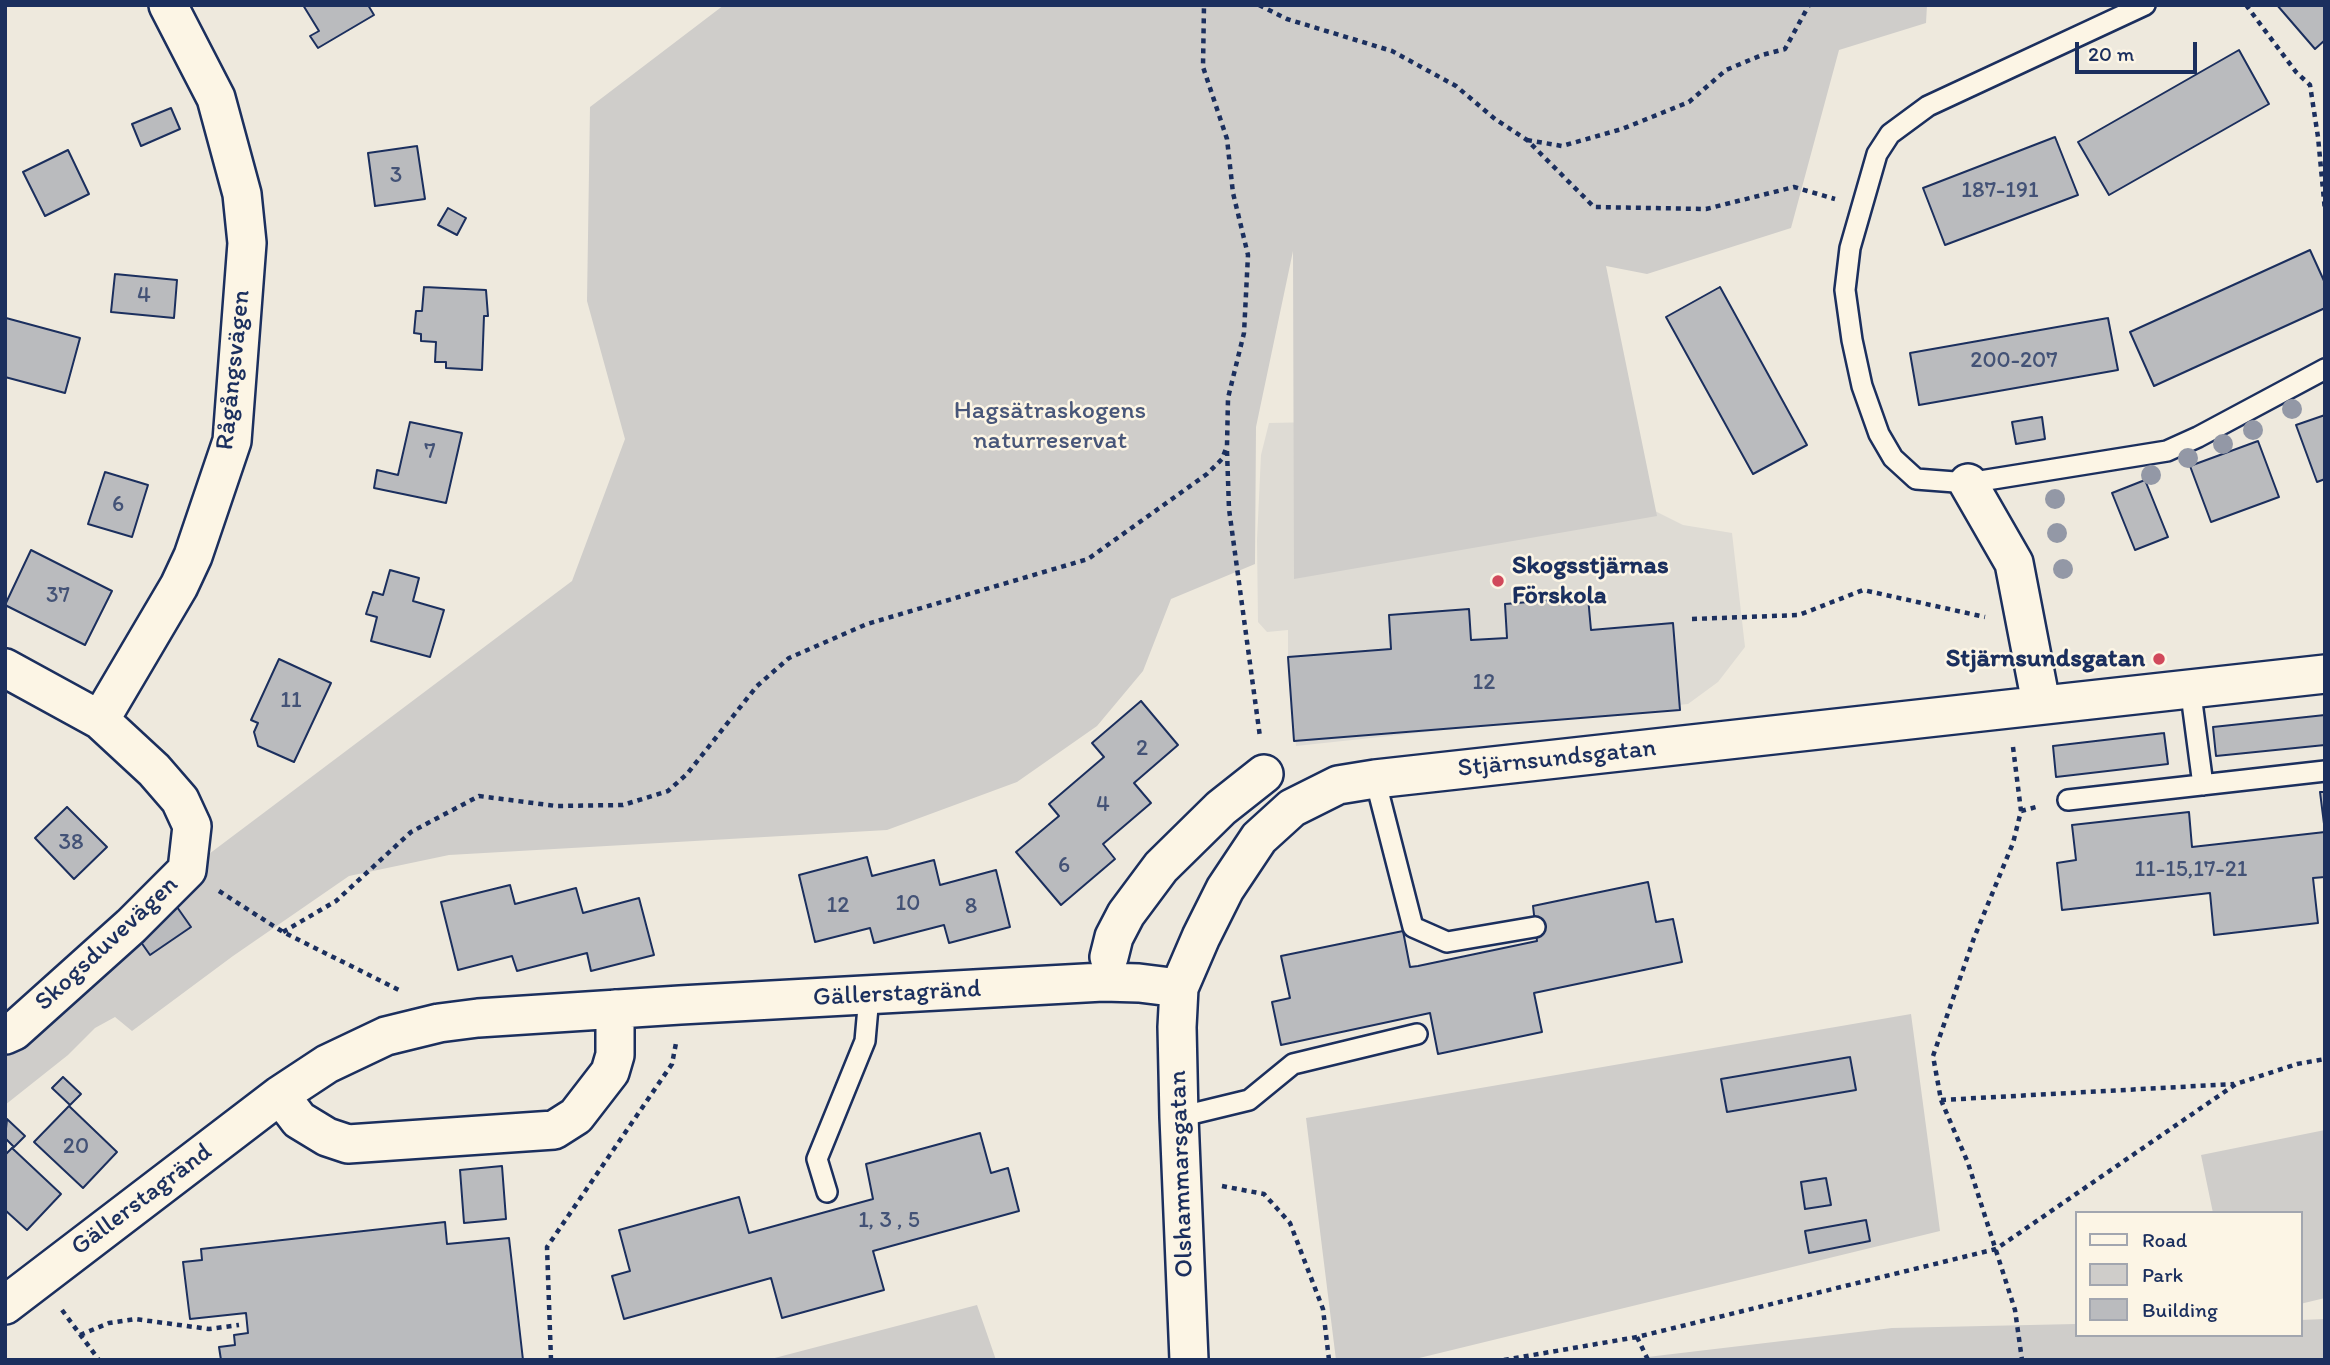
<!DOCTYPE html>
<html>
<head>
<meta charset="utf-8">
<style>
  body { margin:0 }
  #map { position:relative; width:2330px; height:1365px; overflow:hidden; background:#eee9dd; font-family:Itim,sans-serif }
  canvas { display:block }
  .frame { position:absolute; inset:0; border:7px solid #1b2f5e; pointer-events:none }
  .legend { position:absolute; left:2075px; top:1211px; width:228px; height:126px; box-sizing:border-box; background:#fcf5e5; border:2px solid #a2a6af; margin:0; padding:9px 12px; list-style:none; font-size:21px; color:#1b2f5e }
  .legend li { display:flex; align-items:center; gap:14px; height:35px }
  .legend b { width:35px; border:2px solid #a2a6af }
  .scale { position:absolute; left:2075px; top:42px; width:122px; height:32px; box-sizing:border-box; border:4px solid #1b2f5e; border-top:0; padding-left:9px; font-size:21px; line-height:24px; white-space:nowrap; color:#1b2f5e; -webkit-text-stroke:5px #fcf5e5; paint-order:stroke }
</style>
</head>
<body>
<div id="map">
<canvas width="2330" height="1365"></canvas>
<div class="frame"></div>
<ul class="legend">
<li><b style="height:9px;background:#fcf5e5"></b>Road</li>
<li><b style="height:19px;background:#cfcdca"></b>Park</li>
<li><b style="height:19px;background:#babbbe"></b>Building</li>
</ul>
<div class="scale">20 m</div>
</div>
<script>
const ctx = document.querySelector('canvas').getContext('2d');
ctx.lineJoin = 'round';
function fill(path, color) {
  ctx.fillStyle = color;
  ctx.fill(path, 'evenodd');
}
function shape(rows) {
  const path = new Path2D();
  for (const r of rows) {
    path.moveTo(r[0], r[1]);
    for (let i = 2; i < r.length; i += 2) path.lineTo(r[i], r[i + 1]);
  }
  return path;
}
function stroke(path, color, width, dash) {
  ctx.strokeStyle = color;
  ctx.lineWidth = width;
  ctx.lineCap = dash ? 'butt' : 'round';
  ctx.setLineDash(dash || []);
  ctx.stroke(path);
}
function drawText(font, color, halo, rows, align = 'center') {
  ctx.font = font + ' Itim,sans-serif';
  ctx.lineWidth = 5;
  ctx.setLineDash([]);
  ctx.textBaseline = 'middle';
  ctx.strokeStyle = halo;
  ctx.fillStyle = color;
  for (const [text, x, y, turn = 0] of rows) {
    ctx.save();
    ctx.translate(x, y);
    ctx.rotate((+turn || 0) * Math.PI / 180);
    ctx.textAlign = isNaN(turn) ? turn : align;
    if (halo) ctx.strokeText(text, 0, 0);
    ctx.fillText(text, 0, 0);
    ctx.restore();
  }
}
fill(shape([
  [1362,421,1521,444,1683,525,1732,533,1745,647,1718,682,1688,704,1296,746,1288,657,1288,630,1267,632,1258,622,1257,540,1261,455,1269,423]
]), '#dedbd4');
fill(shape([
  [724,5,1927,5,1926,23,1839,50,1791,228,1647,274,1606,266,1657,516,1294,579,1293,251,1256,427,1255,564,1171,599,1143,671,1097,726,1017,782,887,830,449,855,349,876,233,956,132,1031,115,1017,95,1028,68,1055,5,1105,5,1013,149,908,197,863,572,581,625,439,587,301,590,107],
  [1911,1014,1940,1231,1411,1360,1336,1360,1306,1118],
  [2325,1130,2325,1298,2300,1304,2300,1213,2213,1213,2201,1155],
  [977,1305,996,1360,767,1360],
  [2325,1319,2325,1360,1622,1360,1892,1328,2076,1324,2076,1335,2300,1335,2300,1320]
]), '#cfcdca');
const building = shape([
  [303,5,368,5,374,15,318,48,310,36,319,31,303,5],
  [2277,5,2325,5,2325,40,2315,49,2277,5],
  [2239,50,2269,104,2109,195,2078,142,2239,50],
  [171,108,180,129,141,146,132,124,171,108],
  [2055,137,2078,195,1945,245,1923,188,2055,137],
  [417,146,425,199,375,206,368,153,417,146],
  [68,150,89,194,45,216,23,172,68,150],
  [448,208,466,218,457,235,438,225,448,208],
  [2310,250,2325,283,2325,308,2154,386,2130,332,2310,250],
  [115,274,177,280,174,318,111,312,115,274],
  [424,287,486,290,488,316,484,316,482,370,446,368,446,362,435,362,436,342,421,341,421,334,414,333,416,311,422,311,424,287],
  [1720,287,1807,445,1753,474,1666,317,1720,287],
  [6,318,80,338,65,393,5,377,6,318],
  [2108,318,2118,370,1919,405,1910,353,2108,318],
  [2325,415,2325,479,2317,482,2296,425,2325,415],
  [2042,417,2045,439,2016,444,2012,422,2042,417],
  [410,422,462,433,446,503,374,488,377,470,398,475,410,422],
  [2258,441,2279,497,2211,522,2190,466,2258,441],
  [105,472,148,485,132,537,88,524,105,472],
  [2145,480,2168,537,2135,550,2112,493,2145,480],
  [31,550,112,591,85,645,5,605,31,550],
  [390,570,419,578,413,601,444,610,430,657,371,641,377,617,366,614,373,592,383,595,390,570],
  [1588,597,1591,630,1673,623,1680,710,1294,741,1288,657,1391,649,1389,615,1469,609,1471,640,1507,638,1505,604,1588,597],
  [279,659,331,683,294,762,258,746,254,732,258,723,251,720,279,659],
  [1141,701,1178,745,1134,783,1151,803,1103,844,1115,859,1061,905,1016,852,1059,816,1049,804,1104,757,1092,743,1141,701],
  [2325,715,2325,745,2216,756,2213,727,2325,715],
  [2164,733,2168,764,2056,777,2053,746,2164,733],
  [2320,792,2325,792,2325,877,2313,878,2318,923,2214,935,2210,893,2062,910,2057,863,2076,860,2072,825,2189,812,2192,847,2325,832,2320,792],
  [67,807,107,847,74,879,35,838,67,807],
  [867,857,872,876,934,860,940,885,996,870,1010,927,949,943,944,925,874,943,870,928,815,942,799,875,867,857],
  [1648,882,1656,922,1673,919,1682,962,1534,993,1542,1032,1438,1054,1430,1013,1281,1045,1272,1002,1290,998,1281,956,1403,931,1410,967,1418,966,1537,941,1533,906,1648,882],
  [510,885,515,904,576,888,583,913,639,898,654,955,591,971,587,953,517,971,512,956,458,970,441,902,510,885],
  [177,907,191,927,150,955,136,935,177,907],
  [1850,1057,1856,1090,1727,1112,1721,1079,1850,1057],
  [63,1077,81,1094,70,1105,52,1088,63,1077],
  [69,1106,117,1152,83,1188,34,1142,69,1106],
  [7,1119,25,1136,14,1147,5,1138,7,1119],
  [980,1133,991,1173,1008,1168,1019,1211,873,1251,884,1290,782,1318,771,1278,624,1319,612,1276,630,1271,619,1230,739,1197,749,1233,873,1199,866,1164,980,1133],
  [12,1148,61,1194,27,1230,5,1210,5,1155,12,1148],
  [502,1166,506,1219,464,1223,460,1170,502,1166],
  [1826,1178,1831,1205,1805,1209,1801,1182,1826,1178],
  [1866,1220,1870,1241,1809,1253,1805,1231,1866,1220],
  [445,1222,447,1244,509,1238,523,1360,221,1360,219,1347,235,1345,234,1335,248,1333,246,1313,190,1319,183,1262,202,1260,201,1249,445,1222]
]);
fill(building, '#babbbe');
stroke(building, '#1b2f5e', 2);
const lane = shape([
  [2145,5,1928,106,1890,134,1877,154,1850,248,1845,290,1852,340,1862,386,1879,434,1893,458,1916,479,1968,483,2167,451,2198,437,2325,369],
  [2190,687,2203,785],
  [1375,779,1413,927,1447,942,1535,927],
  [2068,800,2325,771],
  [1179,1117,1249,1100,1293,1064,1417,1034],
  [827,1192,817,1159,865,1041,869,996]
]);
const street = shape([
  [1968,483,2014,563,2041,703],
  [5,668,100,720,154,770,180,800,192,826,187,870,131,926,14,1031,5,1035],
  [100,720,179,586,193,556,232,441,247,243,242,194,216,98,168,5],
  [1109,957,1114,937,1126,914,1161,867,1221,808,1264,774],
  [280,1095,299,1120,327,1137,348,1144,554,1130,576,1116,610,1072,615,1055,615,1009],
  [5,1305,280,1095,327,1064,386,1036,439,1023,478,1018,680,1005,1103,982,1139,983,1179,988],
  [1189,1360,1179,1117,1177,1027,1179,988,1201,937,1225,889,1259,838,1292,808,1338,785,1375,779,2325,674]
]);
stroke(lane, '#1b2f5e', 24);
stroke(street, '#1b2f5e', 42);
stroke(shape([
  [1259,5,1287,19,1392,51,1456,86,1495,119,1527,140,1594,207,1706,209,1794,187,1835,199],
  [2246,5,2296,72,2310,85,2318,137,2325,211],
  [1527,140,1562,146,1622,129,1689,102,1726,70,1762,55,1785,49,1809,5],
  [1227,451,1229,509,1260,737],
  [1692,619,1799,615,1863,590,1985,617],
  [2013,747,2021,811,2013,843,1974,938,1933,1056,1941,1100,1968,1163,2015,1310,2022,1360],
  [2021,811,2040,806],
  [219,891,283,932,401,991],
  [283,932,336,901,411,832,479,796,556,806,623,805,668,791,687,774,757,686,789,658,867,624,1088,559,1207,474,1222,459,1227,446,1228,398,1244,333,1248,255,1233,193,1227,139,1203,67,1204,5],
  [1941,1100,2234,1084],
  [1222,1186,1264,1194,1290,1223,1323,1309,1329,1360],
  [62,1310,99,1360],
  [80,1335,109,1323,135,1319,209,1329,239,1325],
  [1637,1337,1648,1360],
  [551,1360,547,1247,672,1064,676,1043],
  [1504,1360,1637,1337,1996,1249,2236,1084,2297,1064,2325,1059]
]), '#1b2f5e', 4.5, [5, 5]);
stroke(lane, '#fcf5e5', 19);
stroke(street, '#fcf5e5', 37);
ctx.fillStyle = '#9398a6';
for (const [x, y] of [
  [2292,409],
  [2253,430],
  [2223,444],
  [2188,458],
  [2151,475],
  [2055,499],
  [2057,533],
  [2063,569]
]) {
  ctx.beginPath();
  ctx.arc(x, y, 10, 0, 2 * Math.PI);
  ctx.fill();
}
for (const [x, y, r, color] of [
  [1498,581,7,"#d1495b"],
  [2159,659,7,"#d1495b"]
]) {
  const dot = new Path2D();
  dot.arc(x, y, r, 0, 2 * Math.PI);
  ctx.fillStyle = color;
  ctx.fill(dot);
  stroke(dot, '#fcf5e5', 2.5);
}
drawText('23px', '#435276', null, [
  ["3",396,176],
  ["187-191",2000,191],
  ["4",144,296],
  ["200-207",2014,361],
  ["7",430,452],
  ["6",118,505],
  ["37",58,596],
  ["12",1484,683],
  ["11",291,701],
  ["2",1142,749],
  ["4",1103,805],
  ["38",71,843],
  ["6",1064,866],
  ["11-15,17-21",2191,870],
  ["10",908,904],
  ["12",838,906],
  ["8",971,907],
  ["20",76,1147],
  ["1, 3 , 5",889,1221]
]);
drawText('26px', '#1b2f5e', '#fcf5e5', [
  ["Rågångsvägen",234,370,-84],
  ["Stjärnsundsgatan",1557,759,-6],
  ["Skogsduvevägen",107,944,-43],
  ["Gällerstagränd",897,994,-3],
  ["Olshammarsgatan",1182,1174,-92],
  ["Gällerstagränd",142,1200,-37]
]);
drawText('26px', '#485679', '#fcf5e5', [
  ["Hagsätraskogens",1050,411],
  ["naturreservat",1050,441]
]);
drawText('bold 26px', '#1b2f5e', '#fcf5e5', [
  ["Skogsstjärnas",1512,566],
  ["Förskola",1512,596],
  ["Stjärnsundsgatan",2145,659,"right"]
], 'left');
</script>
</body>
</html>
